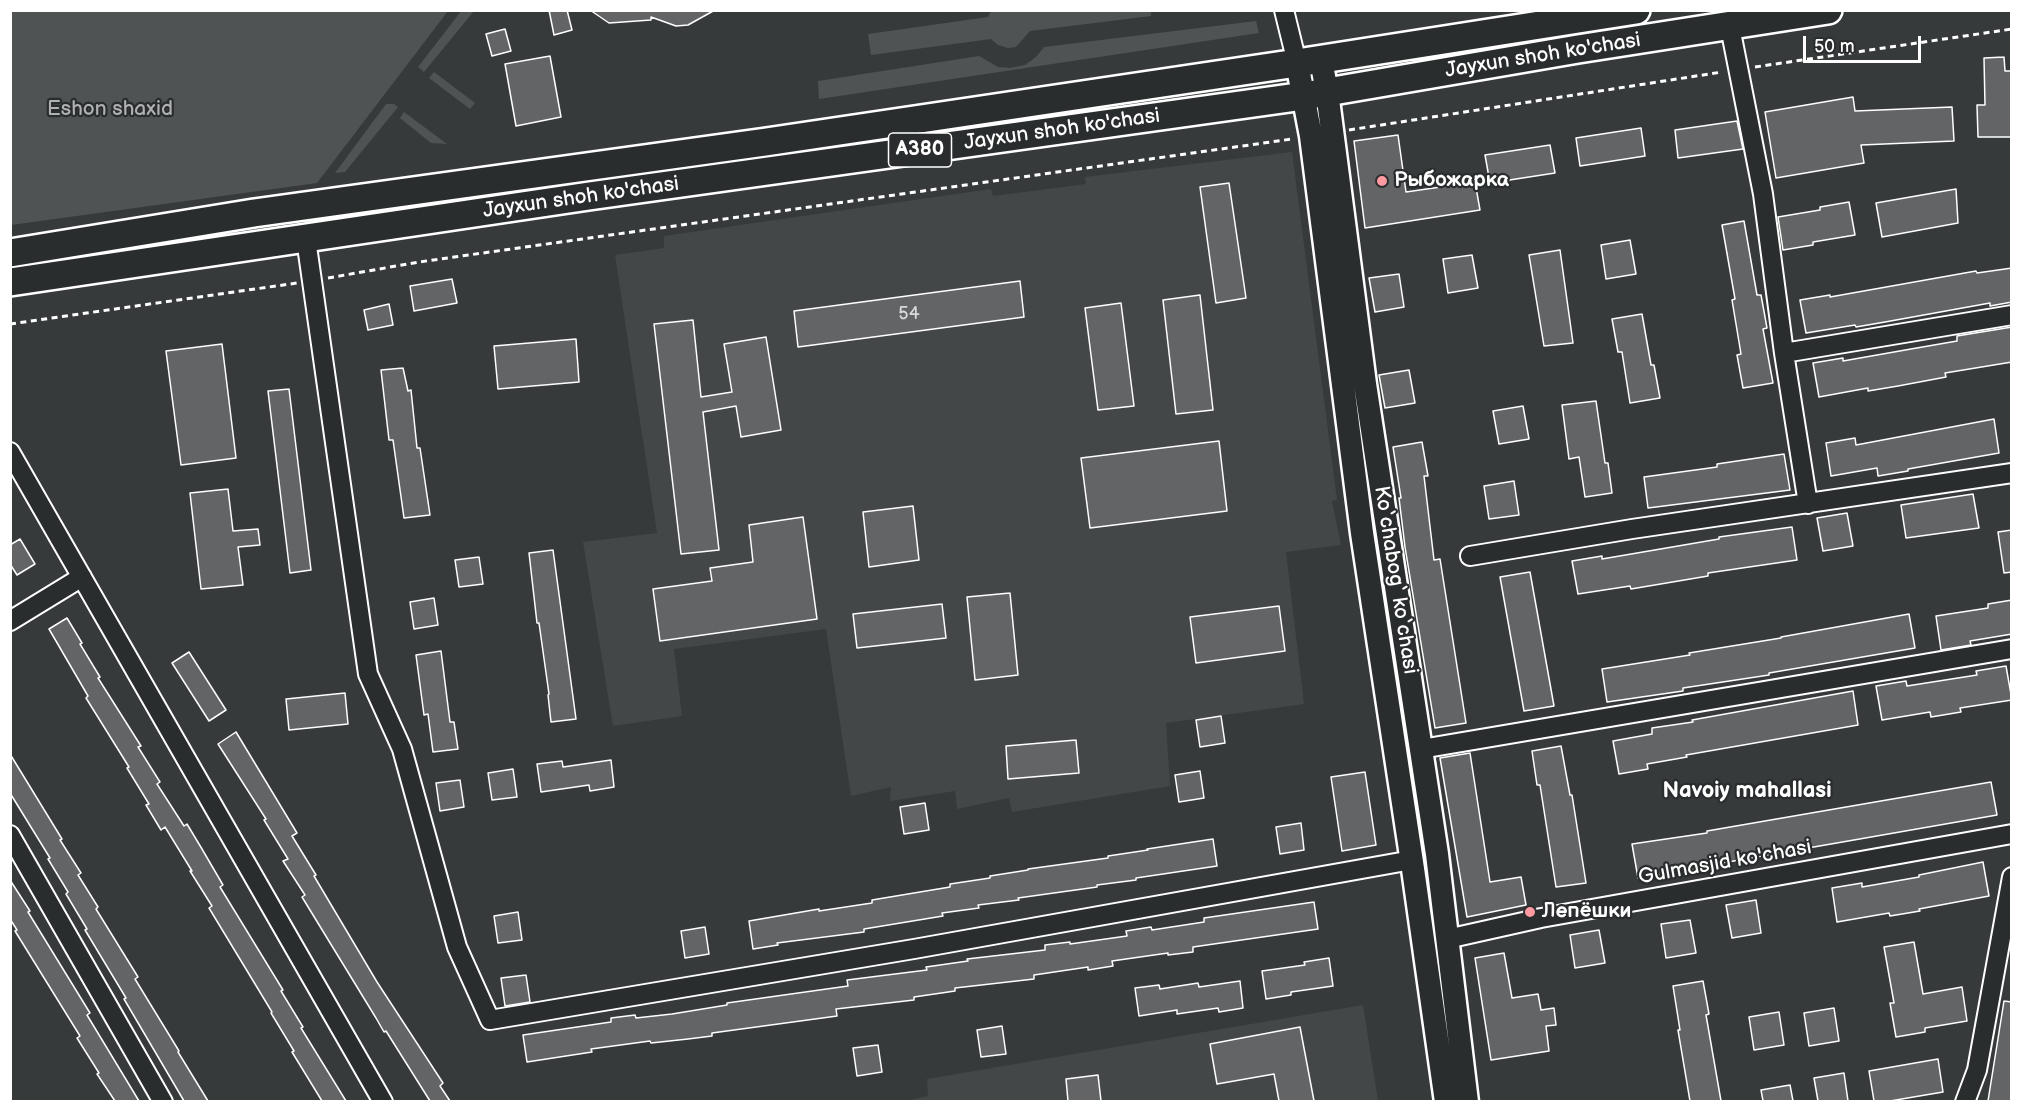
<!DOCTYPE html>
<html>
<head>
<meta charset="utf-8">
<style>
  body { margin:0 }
  #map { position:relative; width:2022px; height:1112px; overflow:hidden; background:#373a3b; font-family:"Balsamiq Sans",sans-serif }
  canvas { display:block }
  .frame { position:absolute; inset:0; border:12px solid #fff; pointer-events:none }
  .scale { position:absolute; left:1803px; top:36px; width:118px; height:27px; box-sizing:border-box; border:3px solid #fff; border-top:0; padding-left:8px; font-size:18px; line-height:21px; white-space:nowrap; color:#fff; -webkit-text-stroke:4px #2a2d2e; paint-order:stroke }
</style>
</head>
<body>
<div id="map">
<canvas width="2022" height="1112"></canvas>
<div class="frame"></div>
<div class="scale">50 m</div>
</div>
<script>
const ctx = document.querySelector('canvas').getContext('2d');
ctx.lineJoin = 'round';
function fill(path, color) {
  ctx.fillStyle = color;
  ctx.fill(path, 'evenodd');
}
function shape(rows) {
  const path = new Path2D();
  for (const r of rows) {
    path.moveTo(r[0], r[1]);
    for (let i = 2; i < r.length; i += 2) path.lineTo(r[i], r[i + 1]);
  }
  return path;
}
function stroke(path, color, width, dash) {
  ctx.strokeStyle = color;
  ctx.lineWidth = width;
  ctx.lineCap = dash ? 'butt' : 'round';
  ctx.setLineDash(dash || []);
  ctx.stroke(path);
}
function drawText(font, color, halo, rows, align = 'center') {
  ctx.font = font + ' "Balsamiq Sans",sans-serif';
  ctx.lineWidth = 4.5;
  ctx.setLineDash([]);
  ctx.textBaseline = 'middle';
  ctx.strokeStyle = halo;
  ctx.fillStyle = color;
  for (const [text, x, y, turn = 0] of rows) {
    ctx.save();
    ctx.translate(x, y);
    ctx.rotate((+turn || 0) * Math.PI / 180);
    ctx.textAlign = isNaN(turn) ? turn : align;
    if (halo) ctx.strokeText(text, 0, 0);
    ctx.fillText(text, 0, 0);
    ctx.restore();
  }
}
fill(shape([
  [1292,152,1337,500,1332,501,1341,545,1286,552,1304,704,1166,723,1170,786,1012,812,1009,798,957,809,955,791,890,801,891,787,851,796,826,629,674,649,682,716,613,726,583,542,657,533,615,255,664,248,664,236,991,189,993,196,1086,184,1085,177],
  [1363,1005,1378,1101,900,1102,928,1096,927,1079]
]), '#444748');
fill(shape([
  [462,10,474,11,424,72,418,67],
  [10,11,11,10,448,11,317,183,11,225],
  [1151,11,1151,16,1030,31,1016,47,1008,48,998,45,991,39,871,55,868,34,988,17,991,11],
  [1256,21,1259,33,819,99,818,81,979,56,998,67,1010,68,1025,65,1036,57,1044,47],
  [434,72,475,103,470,109,429,78],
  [386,104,394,104,398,107,345,172,335,173],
  [404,112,447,144,431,143,400,118]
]), '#505354');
const building = shape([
  [549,10,567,10,572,30,554,35,549,10],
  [590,10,715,10,688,25,676,26,651,17,651,20,609,23,590,10],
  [505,29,511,51,492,56,486,34,505,29],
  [550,56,561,117,516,126,505,64,550,56],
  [2004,57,2005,71,2012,71,2012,137,1978,137,1977,105,1985,105,1984,58,2004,57],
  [1853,97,1855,111,1952,107,1954,141,1861,145,1864,163,1776,178,1765,112,1853,97],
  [1737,121,1743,149,1678,158,1675,130,1737,121],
  [1641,128,1645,156,1580,166,1576,138,1641,128],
  [1398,135,1406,192,1475,182,1480,210,1365,228,1354,141,1398,135],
  [1550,145,1555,173,1490,183,1485,155,1550,145],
  [1229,183,1246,298,1216,303,1200,187,1229,183],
  [1956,189,1958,223,1882,237,1876,203,1956,189],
  [1849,202,1855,235,1813,242,1813,245,1783,250,1778,217,1820,210,1820,207,1849,202],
  [1744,221,1757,295,1761,295,1767,328,1763,329,1773,383,1743,388,1737,355,1741,354,1732,300,1735,299,1722,225,1744,221],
  [1630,240,1636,274,1606,279,1601,245,1630,240],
  [1560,250,1573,343,1544,346,1529,255,1560,250],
  [1472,255,1478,288,1448,293,1443,259,1472,255],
  [2012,268,2012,302,1990,306,1990,303,1885,322,1856,327,1855,325,1806,333,1800,300,1830,295,1830,297,1976,271,1977,273,2012,268],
  [1399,274,1404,307,1375,312,1369,278,1399,274],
  [452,279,457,303,414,311,410,286,452,279],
  [1020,281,1024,317,798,347,794,311,1020,281],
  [1200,295,1213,410,1176,414,1163,300,1200,295],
  [1121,303,1134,406,1098,410,1085,308,1121,303],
  [389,304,393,325,368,330,364,310,389,304],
  [1642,314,1651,365,1654,365,1660,398,1630,403,1622,352,1618,352,1612,319,1642,314],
  [693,320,701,397,732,392,724,344,766,337,781,430,741,437,736,406,703,412,719,550,681,554,654,324,693,320],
  [2012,327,2012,362,1945,373,1946,377,1898,386,1868,391,1868,388,1819,397,1813,363,1843,358,1843,361,1911,349,1957,341,1957,336,2012,327],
  [576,339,579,382,498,389,494,346,576,339],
  [222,344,236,458,181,465,166,351,222,344],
  [403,368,408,391,411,390,417,448,420,448,430,515,404,518,393,440,389,440,381,370,403,368],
  [1409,370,1415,403,1385,408,1379,375,1409,370],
  [289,389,311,570,290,573,268,391,289,389],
  [1596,401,1605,463,1608,463,1612,493,1585,497,1579,457,1569,459,1562,405,1596,401],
  [1523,406,1529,439,1499,444,1493,411,1523,406],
  [1994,419,1999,453,1908,469,1908,471,1878,476,1877,468,1831,476,1826,443,1855,438,1856,445,1994,419],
  [1219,441,1227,511,1090,528,1081,458,1219,441],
  [1422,442,1428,476,1424,476,1434,560,1440,559,1466,723,1435,728,1405,547,1399,498,1401,498,1393,447,1422,442],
  [1784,454,1790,490,1648,508,1644,477,1717,467,1717,464,1784,454],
  [1514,481,1519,515,1489,519,1484,486,1514,481],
  [228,489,233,531,258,529,260,545,238,547,243,585,201,589,190,493,228,489],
  [1973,494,1979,528,1906,538,1901,505,1973,494],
  [913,506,919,560,869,567,863,512,913,506],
  [1847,513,1853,546,1823,551,1817,518,1847,513],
  [803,517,817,619,660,641,653,589,712,581,710,568,753,562,749,525,803,517],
  [1792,527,1797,560,1708,573,1708,576,1631,589,1630,586,1578,594,1572,561,1602,556,1602,559,1719,539,1719,537,1792,527],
  [2012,530,2012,572,2004,573,1998,532,2012,530],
  [20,539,35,564,17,575,10,564,10,545,20,539],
  [553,550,576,719,551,722,548,695,549,694,539,623,537,623,529,553,553,550],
  [479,557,483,584,459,587,455,560,479,557],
  [1530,572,1554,706,1524,711,1500,577,1530,572],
  [1010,593,1018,675,975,680,967,597,1010,593],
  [434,598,438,625,414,629,410,602,434,598],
  [2012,600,2012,634,1970,641,1971,645,1941,650,1936,616,1988,608,1988,604,2012,600],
  [942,604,946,638,857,648,853,614,942,604],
  [1279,606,1285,651,1196,663,1190,617,1279,606],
  [1909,614,1915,648,1769,673,1769,675,1683,688,1683,691,1607,702,1602,669,1690,655,1689,653,1781,638,1781,637,1909,614],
  [67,618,82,643,80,644,100,677,98,678,141,746,138,747,160,782,157,784,184,826,187,824,202,849,223,885,220,887,283,990,281,991,303,1027,301,1028,346,1101,322,1101,292,1052,294,1051,271,1013,272,1012,209,908,212,906,190,871,192,871,165,827,161,830,146,805,149,804,127,768,129,767,86,698,88,696,49,629,67,618],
  [441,651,450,722,454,722,458,749,433,752,428,714,424,715,416,655,441,651],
  [189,652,226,710,209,721,172,663,189,652],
  [2006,666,2012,700,1960,708,1961,712,1931,717,1930,712,1882,720,1876,686,1906,681,1907,686,1977,675,1976,671,2006,666],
  [1853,691,1858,725,1686,755,1687,757,1647,764,1648,769,1619,774,1613,741,1652,734,1652,728,1693,722,1692,720,1853,691],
  [345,693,348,724,289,730,286,699,345,693],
  [1221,716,1225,743,1200,747,1196,720,1221,716],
  [236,732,297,833,292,836,316,875,314,876,377,982,443,1083,440,1086,450,1101,430,1101,386,1031,384,1032,376,1018,302,897,305,895,283,861,288,859,264,820,266,819,218,744,236,732],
  [1076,740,1079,773,1008,779,1006,746,1076,740],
  [1561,746,1570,795,1572,795,1586,883,1556,887,1540,785,1537,785,1532,751,1561,746],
  [1470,753,1490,882,1521,877,1526,905,1467,917,1440,758,1470,753],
  [10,754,62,839,60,840,81,873,78,875,98,907,96,909,138,977,135,979,179,1051,178,1052,208,1101,184,1101,124,999,126,998,85,930,87,929,66,894,68,892,48,859,50,858,10,793,10,754],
  [611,760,614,787,590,791,589,785,541,792,537,764,562,761,563,767,611,760],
  [513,769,517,797,492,800,488,773,513,769],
  [1200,771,1204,798,1179,802,1175,775,1200,771],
  [1365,772,1376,845,1342,851,1331,777,1365,772],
  [460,780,464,807,440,811,436,783,460,780],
  [1991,782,1997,815,1705,866,1705,868,1638,878,1632,844,1707,833,1707,831,1991,782],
  [925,803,929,830,904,834,900,807,925,803],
  [1301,823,1304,850,1280,854,1276,827,1301,823],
  [1213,839,1217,866,1136,878,1136,880,1097,885,1097,887,1018,898,1019,900,978,905,979,908,942,913,943,916,864,929,864,932,777,943,778,945,753,949,749,921,819,909,819,911,872,903,872,900,950,887,950,884,990,878,990,876,1028,870,1028,869,1108,858,1108,856,1148,850,1147,849,1213,839],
  [1983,862,1989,896,1919,909,1920,911,1890,916,1889,913,1837,922,1832,888,1862,883,1862,887,1919,877,1919,875,1983,862],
  [10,880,30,911,28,912,90,1013,87,1015,139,1101,115,1101,97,1074,99,1073,77,1038,80,1036,15,931,17,930,10,919,10,880],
  [1756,900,1761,933,1732,938,1726,905,1756,900],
  [1314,902,1318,929,1193,947,1193,952,1168,955,1168,953,1112,961,1113,966,1088,970,1088,967,1034,975,1034,979,955,988,955,991,914,997,914,1000,836,1009,837,1016,712,1033,712,1036,688,1039,651,1043,650,1041,591,1049,592,1052,527,1062,523,1035,611,1022,611,1018,635,1015,636,1018,672,1014,727,1005,727,1003,848,986,847,980,927,970,926,967,968,961,967,959,1045,950,1045,945,1070,942,1070,944,1127,936,1126,931,1151,927,1152,930,1204,922,1204,918,1314,902],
  [518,912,522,940,498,943,494,916,518,912],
  [1690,920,1696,953,1666,958,1661,924,1690,920],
  [705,927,709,954,685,958,681,931,705,927],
  [1599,930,1605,963,1575,968,1570,935,1599,930],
  [1914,942,1923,994,1962,987,1967,1021,1925,1028,1925,1032,1896,1037,1890,1003,1894,1003,1884,947,1914,942],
  [1504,953,1512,998,1538,994,1541,1010,1554,1008,1556,1025,1546,1026,1549,1051,1491,1060,1475,958,1504,953],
  [1329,958,1333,986,1291,992,1291,995,1266,999,1262,971,1305,965,1304,962,1329,958],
  [526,975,530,1002,505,1006,501,978,526,975],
  [1240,981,1243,1008,1219,1012,1218,1008,1177,1014,1177,1010,1139,1016,1135,988,1159,985,1160,989,1198,983,1199,987,1240,981],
  [1703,981,1709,1014,1706,1015,1721,1101,1690,1101,1678,1030,1680,1030,1673,986,1703,981],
  [2004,1001,2012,1002,2012,1101,1988,1101,2004,1001],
  [1834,1008,1839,1041,1809,1046,1804,1013,1834,1008],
  [1779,1012,1784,1045,1754,1050,1749,1017,1779,1012],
  [1002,1026,1006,1054,981,1057,977,1030,1002,1026],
  [1300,1027,1314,1101,1279,1101,1274,1074,1217,1084,1210,1044,1300,1027],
  [878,1045,882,1072,857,1076,853,1048,878,1045],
  [1938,1059,1943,1092,1890,1101,1874,1101,1869,1071,1938,1059],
  [1844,1073,1848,1101,1818,1101,1814,1078,1844,1073],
  [1098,1075,1101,1101,1068,1101,1066,1079,1098,1075],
  [1790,1085,1793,1101,1763,1101,1761,1090,1790,1085]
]);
fill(building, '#636465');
stroke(building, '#fff', 1.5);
const minor = shape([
  [1284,10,1297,63],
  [1730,27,1763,194,1784,353,1808,504],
  [306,239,368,674,402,749,457,947,490,1020,914,949,1412,860],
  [1784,353,2012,315],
  [10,452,383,1102],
  [1470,556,1632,529,2012,473],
  [10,621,82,577],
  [1421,749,2012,649],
  [10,835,163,1102],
  [1447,939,1541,918,2012,834],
  [1965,1102,1977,1070,2012,877]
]);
const major = shape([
  [1321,60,1327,92,1365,384,1437,854,1467,1102],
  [1297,63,1311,136,1362,533,1413,869,1446,1102]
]);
const highway = shape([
  [10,253,254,213,766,142,1297,63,1636,10],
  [10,282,589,196,1304,96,1578,49,1828,10]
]);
stroke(minor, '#fff', 22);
stroke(major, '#fff', 27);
stroke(highway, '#fff', 32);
stroke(shape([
  [1755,67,2012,29],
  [1349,130,1722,72],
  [328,278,419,262,1292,139],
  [10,324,297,283]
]), '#fff', 3, [6, 4.5]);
stroke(minor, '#2a2d2e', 18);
stroke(major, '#2a2d2e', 22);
stroke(highway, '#2a2d2e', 27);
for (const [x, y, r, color] of [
  [1382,181,6,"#ff9aa2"],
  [1530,912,6,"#ff9aa2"]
]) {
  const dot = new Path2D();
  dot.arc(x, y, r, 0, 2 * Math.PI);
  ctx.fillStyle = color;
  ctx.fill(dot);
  stroke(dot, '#2a2d2e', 2);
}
drawText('18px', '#d8d8d8', null, [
  ["54",909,314]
]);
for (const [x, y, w] of [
  [920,150,63]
]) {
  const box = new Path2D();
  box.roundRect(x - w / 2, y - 17, w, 34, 4.5);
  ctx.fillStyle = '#2a2d2e';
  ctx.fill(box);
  stroke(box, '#fff', 1.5);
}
drawText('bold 20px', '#fff', null, [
  ["A380",920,150]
]);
drawText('21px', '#fff', '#2a2d2e', [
  ["Jayxun shoh ko'chasi",1543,56,-9],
  ["Jayxun shoh ko'chasi",1062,130,-8],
  ["Jayxun shoh ko'chasi",581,198,-8],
  ["Ko‘chabog‘ ko‘chasi",1395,580,81],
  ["Gulmasjid ko'chasi",1725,863,-10]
]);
drawText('21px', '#b0b2b2', '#2a2d2e', [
  ["Eshon shaxid",110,110]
]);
drawText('bold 21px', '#fff', '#2a2d2e', [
  ["Рыбожарка",1394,181],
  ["Лепёшки",1542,912]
], 'left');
drawText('bold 22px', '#fff', '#2a2d2e', [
  ["Navoiy mahallasi",1747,791]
]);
</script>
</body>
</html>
